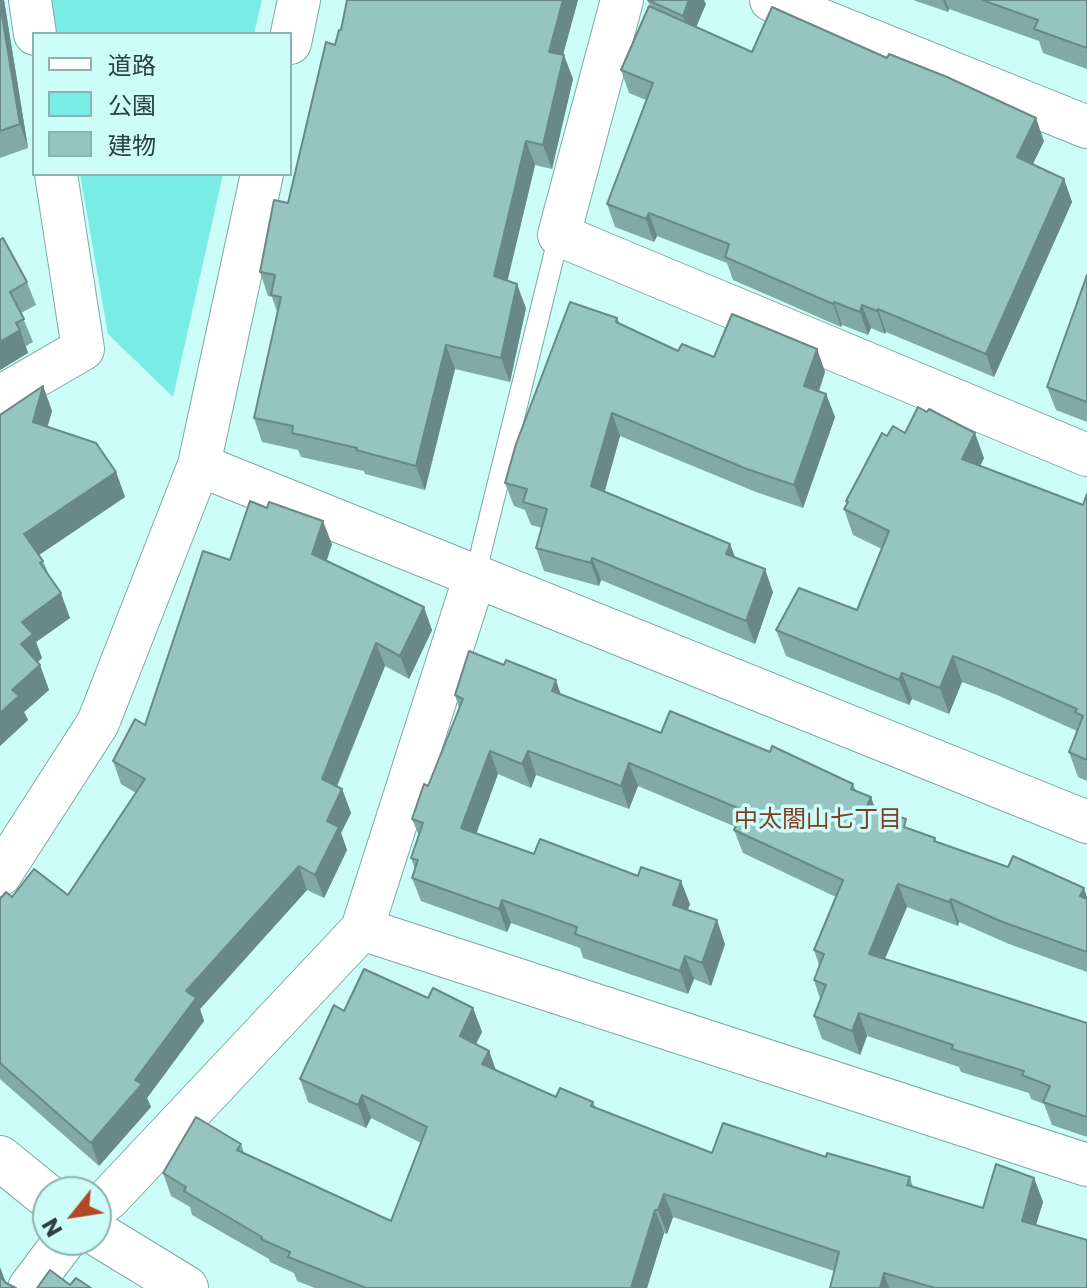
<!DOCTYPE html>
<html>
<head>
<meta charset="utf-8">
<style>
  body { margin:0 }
  #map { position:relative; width:1087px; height:1288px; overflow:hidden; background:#cdfdf8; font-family:Poppins,"Noto Sans JP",sans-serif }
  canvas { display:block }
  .legend { position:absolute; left:32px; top:32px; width:260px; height:144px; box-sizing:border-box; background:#cdfdf8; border:2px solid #8db1ae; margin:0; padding:10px 14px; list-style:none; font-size:24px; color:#2d403f }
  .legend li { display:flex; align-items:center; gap:16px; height:40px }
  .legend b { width:40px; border:2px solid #8db1ae }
  .north { position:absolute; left:32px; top:1176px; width:80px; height:80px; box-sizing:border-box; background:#cdfdf8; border:2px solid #8db1ae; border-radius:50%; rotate:240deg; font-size:22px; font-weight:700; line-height:32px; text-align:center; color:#2d403f }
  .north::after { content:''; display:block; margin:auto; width:28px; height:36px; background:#b14924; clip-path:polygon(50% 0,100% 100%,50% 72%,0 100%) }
</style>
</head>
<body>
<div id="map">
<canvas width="1087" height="1288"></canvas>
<ul class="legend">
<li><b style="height:10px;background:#fff"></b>道路</li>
<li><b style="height:22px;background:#79ede5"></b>公園</li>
<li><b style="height:22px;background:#96c4c0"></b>建物</li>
</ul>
<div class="north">N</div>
</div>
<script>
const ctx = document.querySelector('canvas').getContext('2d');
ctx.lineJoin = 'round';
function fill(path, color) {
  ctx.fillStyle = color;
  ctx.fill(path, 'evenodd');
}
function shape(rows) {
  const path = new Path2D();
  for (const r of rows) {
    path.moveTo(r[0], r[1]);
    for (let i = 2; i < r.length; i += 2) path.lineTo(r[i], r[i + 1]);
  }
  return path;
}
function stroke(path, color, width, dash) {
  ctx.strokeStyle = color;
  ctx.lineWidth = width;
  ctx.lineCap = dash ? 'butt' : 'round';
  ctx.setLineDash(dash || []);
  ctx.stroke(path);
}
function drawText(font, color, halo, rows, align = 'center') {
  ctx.font = font + ' Poppins,"Noto Sans JP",sans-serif';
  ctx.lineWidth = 7;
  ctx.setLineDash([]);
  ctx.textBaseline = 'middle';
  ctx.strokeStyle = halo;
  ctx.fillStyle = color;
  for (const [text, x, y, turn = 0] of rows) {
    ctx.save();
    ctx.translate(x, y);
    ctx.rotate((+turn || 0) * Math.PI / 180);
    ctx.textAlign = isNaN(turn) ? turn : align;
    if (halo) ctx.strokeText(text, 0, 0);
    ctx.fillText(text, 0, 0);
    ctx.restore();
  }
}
fill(shape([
  [49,0,262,0,254,34,55,34],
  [80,174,223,174,173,397,108,334]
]), '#79ede5');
const service = shape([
  [475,576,559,235]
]);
const minor = shape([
  [30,0,35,34],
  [622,0,559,235,1087,455],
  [771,0,1087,127],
  [290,43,299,0],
  [0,397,83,349,56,174],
  [199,465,1087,822],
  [0,875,98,723,199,465,262,174],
  [362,929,1087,1165],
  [96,1208,109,1198,362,929,475,576],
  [29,1288,65,1240]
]);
const tertiary = shape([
  [0,1158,48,1197],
  [96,1233,186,1288]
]);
stroke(service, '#7ba9a5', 22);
stroke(minor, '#7ba9a5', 44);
stroke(tertiary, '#7ba9a5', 46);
stroke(service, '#fff', 20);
stroke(minor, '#fff', 42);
stroke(tertiary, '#fff', 44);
fill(shape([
  [0,0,4,0,28,148,0,158],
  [347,0,578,0,563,55,573,79,552,169,535,165,507,280,526,308,510,382,455,369,425,490,365,474,364,471,301,457,298,450,262,442,254,418,277,312,272,297,268,296,260,272,288,203,335,45,341,30],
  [913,0,1087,0,1087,69,1043,53,1039,41,949,9,948,12],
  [648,1,706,4,696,27,752,52,1044,141,1033,164,1064,179,1072,202,994,377,886,332,885,334,871,328,868,335,842,325,841,327,733,280,727,263,657,236,654,242,615,227,607,204,646,100,629,93,621,70,650,6],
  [0,240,27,282,36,305,21,313,33,342,26,346,28,353,0,370],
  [1087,275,1087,422,1056,410,1047,387],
  [617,318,620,324,678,351,714,357,817,349,825,372,819,392,826,394,835,417,803,508,756,492,620,436,604,492,735,558,773,592,755,644,601,580,599,586,544,571,536,548,542,528,531,525,525,510,514,506,505,483],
  [43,386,52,411,47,427,116,472,125,497,39,555,43,561,49,575,70,618,36,642,42,658,38,662,40,665,49,690,24,712,28,720,0,746],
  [905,433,984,458,980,466,1083,505,1087,494,1087,781,1078,777,1069,752,1077,731,997,695,962,682,949,714,912,699,909,705,786,656,776,630,857,610,882,549,853,535,844,509,847,504,846,501,887,436],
  [332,544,327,560,432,630,409,679,385,666,337,787,342,789,351,813,341,833,347,850,324,898,307,890,200,1009,204,1021,147,1098,151,1107,99,1166,0,1079,0,899,12,897,68,895,136,793,121,784,113,761,145,725,230,560],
  [504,665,561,694,661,733,770,752,853,784,856,791,871,797,875,809,909,829,935,838,937,843,1087,897,1087,972,1009,944,959,922,958,926,907,907,885,959,1087,1023,1087,1137,1052,1125,1044,1104,1031,1099,1029,1093,961,1072,959,1067,867,1036,860,1055,822,1039,814,1016,820,999,814,980,819,965,814,950,836,897,743,853,734,830,736,827,638,786,629,809,536,775,531,788,498,774,476,833,534,854,690,904,687,910,725,944,711,986,694,979,688,994,583,958,580,948,511,923,507,932,421,901,412,878,415,869,411,858,419,836,412,819,428,786,459,708,455,695],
  [428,998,473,1008,482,1032,476,1044,489,1051,496,1070,556,1097,593,1102,596,1108,712,1153,826,1157,910,1177,913,1187,983,1208,1034,1178,1043,1202,1036,1225,1087,1288,830,1288,834,1271,673,1217,667,1234,664,1233,647,1288,315,1288,297,1281,294,1273,270,1262,269,1259,192,1215,190,1207,171,1196,163,1173,241,1144,244,1153,391,1221,421,1143,371,1118,366,1128,308,1102,300,1079,344,1011]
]), '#81a9a5');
fill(shape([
  [0,0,4,0,28,148,20,124],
  [563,0,578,0,557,76,549,52],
  [689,0,704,0,706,4,691,39,683,16],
  [943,0,945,0,949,9,948,12],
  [564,55,573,79,552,169,543,145],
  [1036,118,1044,141,1025,180,1017,157],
  [526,141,535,165,503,300,494,276],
  [1064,179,1072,202,994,377,986,354],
  [649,213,657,236,654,242,646,219],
  [517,284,526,308,510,382,501,358],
  [834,302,842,325,841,327,833,304],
  [862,305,871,328,868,335,860,312],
  [878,309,886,332,885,334,877,311],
  [20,330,28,353,0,370,0,342],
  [446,345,455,369,425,490,416,466],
  [817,349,825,372,812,409,804,386],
  [43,386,52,411,42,446,33,422],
  [826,394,835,417,803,508,794,485],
  [612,413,620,436,600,509,591,486],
  [975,433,984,458,971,484,962,459],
  [116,472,125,497,33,559,24,534],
  [323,521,332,544,321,577,312,554],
  [730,544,739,567,726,554],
  [592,558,601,580,599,586,591,563],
  [765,569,773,592,755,644,746,621],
  [61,593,70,618,36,642,42,658,30,669,21,644,22,622],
  [424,607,432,630,409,679,400,656],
  [376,643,385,666,330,802,322,779],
  [953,656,962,682,949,714,940,688],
  [40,665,49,690,24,712,28,720,0,746,0,713,12,690],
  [902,673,912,699,909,705,899,680],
  [556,680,564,704,552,691],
  [490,751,498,774,470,851,461,828],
  [528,751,536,775,531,788,522,764],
  [629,763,638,786,629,809,621,786],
  [342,789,351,813,341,833,347,850,324,898,315,875,327,821],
  [871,797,879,820,867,806],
  [299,866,307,890,200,1009,204,1021,147,1098,151,1107,99,1166,91,1143,135,1080,186,991],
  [681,881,690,904,681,929,673,905],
  [898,884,907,907,877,977,869,954],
  [1084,888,1087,897,1087,915,1080,896],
  [951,899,959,922,958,926,949,902],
  [502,900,511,923,507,932,499,909],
  [717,920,725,944,711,986,702,963],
  [685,956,694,979,688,994,680,971],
  [473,1008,482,1032,468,1059,460,1036],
  [859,1013,867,1036,860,1055,852,1031],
  [489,1051,497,1074,482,1064],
  [362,1095,371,1118,366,1128,358,1105],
  [1034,1178,1043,1202,1030,1244,1022,1221],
  [664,1194,673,1217,667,1234,658,1210],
  [655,1210,664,1233,647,1288,631,1288],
  [0,1267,6,1283,0,1278],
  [884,1273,889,1288,880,1288]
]), '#698986');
const building = shape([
  [347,0,563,0,549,52,564,55,543,145,526,141,494,276,517,284,501,358,446,345,416,466,356,450,357,448,292,433,293,426,254,418,281,297,271,295,275,275,260,272,274,200,288,203,326,42,335,45,339,30,341,30,347,0],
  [648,0,689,0,683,16,648,0],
  [982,0,1087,0,1087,48,1034,29,1038,20,982,0],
  [0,4,20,124,0,131,0,4],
  [649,6,752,52,772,7,887,58,889,54,947,77,1036,118,1017,157,1064,179,986,354,878,309,877,311,862,305,860,312,834,302,833,304,725,257,729,244,649,213,646,219,607,204,653,83,621,70,649,6],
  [3,238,27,282,10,292,24,319,16,323,20,330,0,342,0,240,3,238],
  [1087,275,1087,402,1047,387,1087,275],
  [570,302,617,318,616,322,678,351,682,344,714,357,732,314,817,349,804,386,826,394,794,485,747,469,612,413,591,486,730,544,726,554,765,569,746,621,592,558,591,563,536,548,547,509,523,502,527,489,505,483,516,444,570,302],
  [43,386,33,422,96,443,116,472,24,534,43,561,40,563,61,593,22,622,33,634,21,644,40,665,12,690,19,696,0,713,0,415,43,386],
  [918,407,927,412,929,409,975,433,962,459,1083,505,1087,494,1087,760,1069,752,1083,716,1075,712,1077,709,988,670,953,656,940,688,902,673,899,680,776,630,799,588,857,610,889,531,844,509,848,502,846,501,882,433,887,436,893,426,905,433,918,407],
  [250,501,267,508,269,502,323,521,312,554,424,607,400,656,376,643,322,779,342,789,327,821,339,827,315,875,299,866,186,991,196,998,135,1080,142,1084,91,1143,0,1063,0,899,6,892,12,897,34,869,68,895,145,779,113,761,135,719,145,725,203,551,230,560,250,501],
  [469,651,504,665,506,660,556,680,552,691,661,733,670,711,770,752,772,746,853,784,851,789,871,797,867,806,906,819,904,827,935,838,934,841,1008,867,1013,856,1084,888,1080,896,1087,899,1087,952,1000,921,951,899,949,902,898,884,869,954,1087,1023,1087,1117,1043,1102,1050,1086,1022,1075,1024,1071,952,1049,953,1045,859,1013,852,1031,814,1016,826,985,814,980,824,954,814,950,843,880,734,830,743,810,629,763,621,786,528,751,522,764,490,751,461,828,534,854,540,839,638,876,641,867,681,881,673,905,717,920,702,963,685,956,680,971,575,934,577,927,502,900,499,909,412,878,418,860,411,858,423,823,412,819,424,784,428,786,463,699,455,695,469,651],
  [364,969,428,998,433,988,473,1008,460,1036,489,1051,482,1064,556,1097,560,1088,593,1102,591,1106,712,1153,723,1123,826,1157,827,1153,910,1177,907,1185,983,1208,996,1164,1034,1178,1022,1221,1087,1240,1087,1288,935,1288,884,1273,880,1288,830,1288,839,1252,664,1194,658,1210,655,1210,631,1288,366,1288,288,1257,290,1252,261,1239,262,1237,184,1191,186,1187,163,1173,196,1117,241,1144,237,1150,391,1221,427,1127,362,1095,358,1105,300,1079,334,1005,344,1011,364,969],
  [50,1270,70,1285,76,1278,91,1288,37,1288,50,1270],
  [0,1276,6,1283,16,1288,0,1288,0,1276]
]);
fill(building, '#96c4c0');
stroke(building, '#698986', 2);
drawText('24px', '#803d26', '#cdfdf8', [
  ["中太閤山七丁目",818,821]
]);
</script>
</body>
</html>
